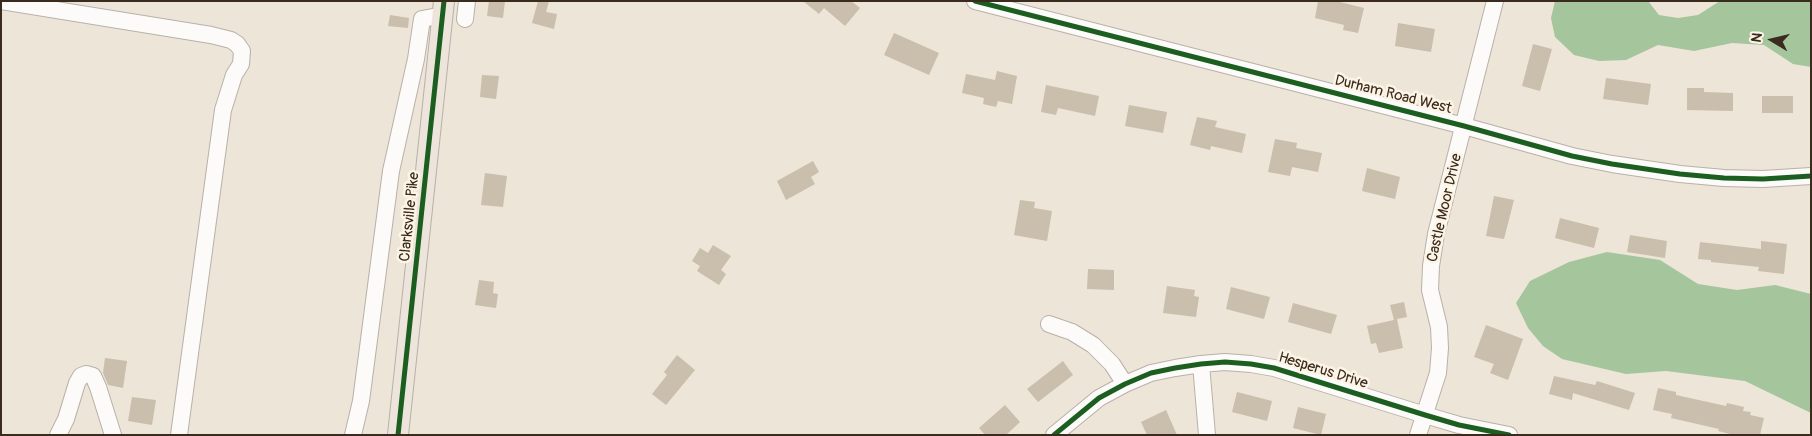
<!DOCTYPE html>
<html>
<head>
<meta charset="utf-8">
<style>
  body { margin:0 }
  #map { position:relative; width:1812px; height:436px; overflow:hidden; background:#ede5d7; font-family:Pangolin,sans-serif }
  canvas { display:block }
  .frame { position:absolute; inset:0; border:2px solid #3b2a1e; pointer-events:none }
  .north { position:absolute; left:1747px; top:15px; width:50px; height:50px; -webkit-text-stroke:4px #fcf5e5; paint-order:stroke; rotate:279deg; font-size:14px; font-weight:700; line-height:20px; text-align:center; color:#3b2a1e }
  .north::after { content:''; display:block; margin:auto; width:18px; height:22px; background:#3b2a1e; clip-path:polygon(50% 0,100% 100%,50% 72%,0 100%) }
</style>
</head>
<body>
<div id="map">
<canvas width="1812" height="436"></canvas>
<div class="frame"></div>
<div class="north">N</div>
</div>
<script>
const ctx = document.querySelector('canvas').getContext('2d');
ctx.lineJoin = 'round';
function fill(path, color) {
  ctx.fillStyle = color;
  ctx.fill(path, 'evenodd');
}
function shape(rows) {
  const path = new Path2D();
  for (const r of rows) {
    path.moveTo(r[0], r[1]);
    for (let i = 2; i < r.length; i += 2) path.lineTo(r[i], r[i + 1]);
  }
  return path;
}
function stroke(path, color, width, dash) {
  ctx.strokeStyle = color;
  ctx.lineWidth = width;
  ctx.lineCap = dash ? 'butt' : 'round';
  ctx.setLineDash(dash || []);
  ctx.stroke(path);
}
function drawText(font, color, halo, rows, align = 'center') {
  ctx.font = font + ' Pangolin,sans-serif';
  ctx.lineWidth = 5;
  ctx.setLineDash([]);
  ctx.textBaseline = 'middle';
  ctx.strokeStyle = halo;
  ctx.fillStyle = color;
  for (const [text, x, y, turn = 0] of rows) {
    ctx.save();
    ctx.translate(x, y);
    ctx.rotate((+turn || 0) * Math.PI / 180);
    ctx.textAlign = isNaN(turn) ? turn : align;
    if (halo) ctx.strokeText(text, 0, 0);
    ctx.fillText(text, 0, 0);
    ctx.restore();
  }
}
fill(shape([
  [1555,1,1648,1,1659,15,1678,18,1698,15,1720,1,1811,1,1811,67,1793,64,1764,45,1732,43,1694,51,1658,45,1626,60,1599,61,1574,55,1555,37,1551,18],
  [1607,252,1660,260,1698,284,1737,290,1775,285,1811,294,1811,413,1745,381,1666,371,1626,374,1562,359,1543,346,1528,328,1516,303,1530,281,1569,262]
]), '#a5c59d');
fill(shape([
  [489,1,505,1,503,18,487,16],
  [538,1,549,1,546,12,557,14,554,29,532,23],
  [803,1,851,1,860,8,845,26,824,8,819,14],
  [1318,1,1336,1,1364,8,1358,33,1343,30,1344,25,1315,18],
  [390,15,409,18,408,28,388,26],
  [1398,23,1435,29,1431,52,1395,46],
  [894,33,939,53,929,75,884,55],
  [1533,44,1552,49,1540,91,1522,86],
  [997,71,1017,76,1012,104,998,101,996,107,983,104,984,98,962,93,966,74,995,80],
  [482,75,499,76,496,99,480,97],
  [1606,78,1651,84,1648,105,1603,99],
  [1046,85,1099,96,1095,116,1058,108,1056,115,1041,112],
  [1687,88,1704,88,1704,92,1733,93,1733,111,1687,110],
  [1762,96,1793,96,1793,113,1762,113],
  [1129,105,1167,112,1163,133,1125,126],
  [1197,117,1217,121,1215,127,1246,134,1242,153,1211,146,1210,150,1190,145],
  [1275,139,1297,143,1296,148,1322,153,1318,172,1292,167,1290,176,1268,172],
  [813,161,819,172,811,177,815,184,786,200,777,181],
  [1367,168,1400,177,1395,199,1362,191],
  [485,173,507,176,503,207,481,205],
  [1494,196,1514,200,1504,239,1486,236],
  [1020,200,1035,202,1034,208,1052,211,1047,241,1014,235],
  [1560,218,1599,228,1594,248,1555,238],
  [1630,235,1667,241,1665,258,1627,252],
  [1761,241,1787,244,1784,274,1758,271,1759,267,1711,262,1711,260,1698,259,1700,242,1761,249],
  [713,245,731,256,721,270,726,274,719,285,697,271,700,266,692,261,700,248,708,253],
  [1088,269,1114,270,1114,290,1087,289],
  [479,280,494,282,493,293,498,294,496,308,475,305],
  [1167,286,1195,290,1194,296,1199,297,1196,317,1163,313],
  [1231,287,1270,297,1264,319,1226,309],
  [1404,302,1407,317,1397,319,1403,348,1379,353,1376,343,1371,344,1367,326,1394,320,1390,305],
  [1293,303,1337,315,1331,334,1288,322],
  [1486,325,1523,339,1508,380,1490,373,1494,364,1474,357],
  [677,355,695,370,666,405,652,394,667,375,664,372],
  [105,358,127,361,123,388,108,385,103,373],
  [1063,361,1073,375,1038,402,1027,389],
  [1554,376,1595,385,1597,381,1635,393,1629,410,1573,393,1572,400,1549,394],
  [1658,388,1676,392,1676,395,1726,406,1727,403,1744,407,1743,411,1751,412,1750,415,1764,418,1760,435,1734,435,1718,431,1719,429,1671,418,1672,414,1653,410],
  [1237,392,1272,401,1267,421,1232,412],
  [132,397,156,400,152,425,128,421],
  [1005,405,1020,422,1006,435,985,435,979,428],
  [1298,407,1326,414,1321,435,1293,428],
  [1166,410,1177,435,1147,435,1141,422]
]), '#cabeac');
const minor = shape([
  [1,1,211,35,231,40,237,44,242,51,241,64,234,75,223,110,179,435],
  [975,1,1464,126,1572,156,1612,164,1680,174,1724,178,1763,179,1811,176],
  [465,19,467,1],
  [1049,324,1072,332,1093,345,1112,364,1125,384],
  [1201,364,1207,435],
  [58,435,66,419,77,383,81,376,86,374,93,376,98,387,113,435],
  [353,435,361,401,391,171,416,59,422,19,443,15],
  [1054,435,1099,398,1125,384,1151,373,1175,368,1201,364,1225,362,1251,364,1274,368,1425,415,1459,425,1509,435],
  [1418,435,1438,373,1440,348,1439,327,1430,290,1431,266,1436,234,1495,1]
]);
const major = shape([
  [398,435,444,1]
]);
stroke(minor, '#b8b1a8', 18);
stroke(major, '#b8b1a8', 22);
stroke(minor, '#fcfbf9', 16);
stroke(major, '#ede5dc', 20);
stroke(shape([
  [975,1,1464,126,1572,156,1612,164,1680,174,1724,178,1763,179,1811,176],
  [398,435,444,1],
  [1054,435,1099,398,1125,384,1151,373,1175,368,1201,364,1225,362,1251,364,1274,368,1425,415,1459,425,1509,435]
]), '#1b5e20', 5);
drawText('15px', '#3b2a1e', '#fcf5e5', [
  ["Durham Road West",1393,95,14],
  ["Castle Moor Drive",1445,208,-77],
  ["Clarksville Pike",410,217,-84],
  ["Hesperus Drive",1323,371,17]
]);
</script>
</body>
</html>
